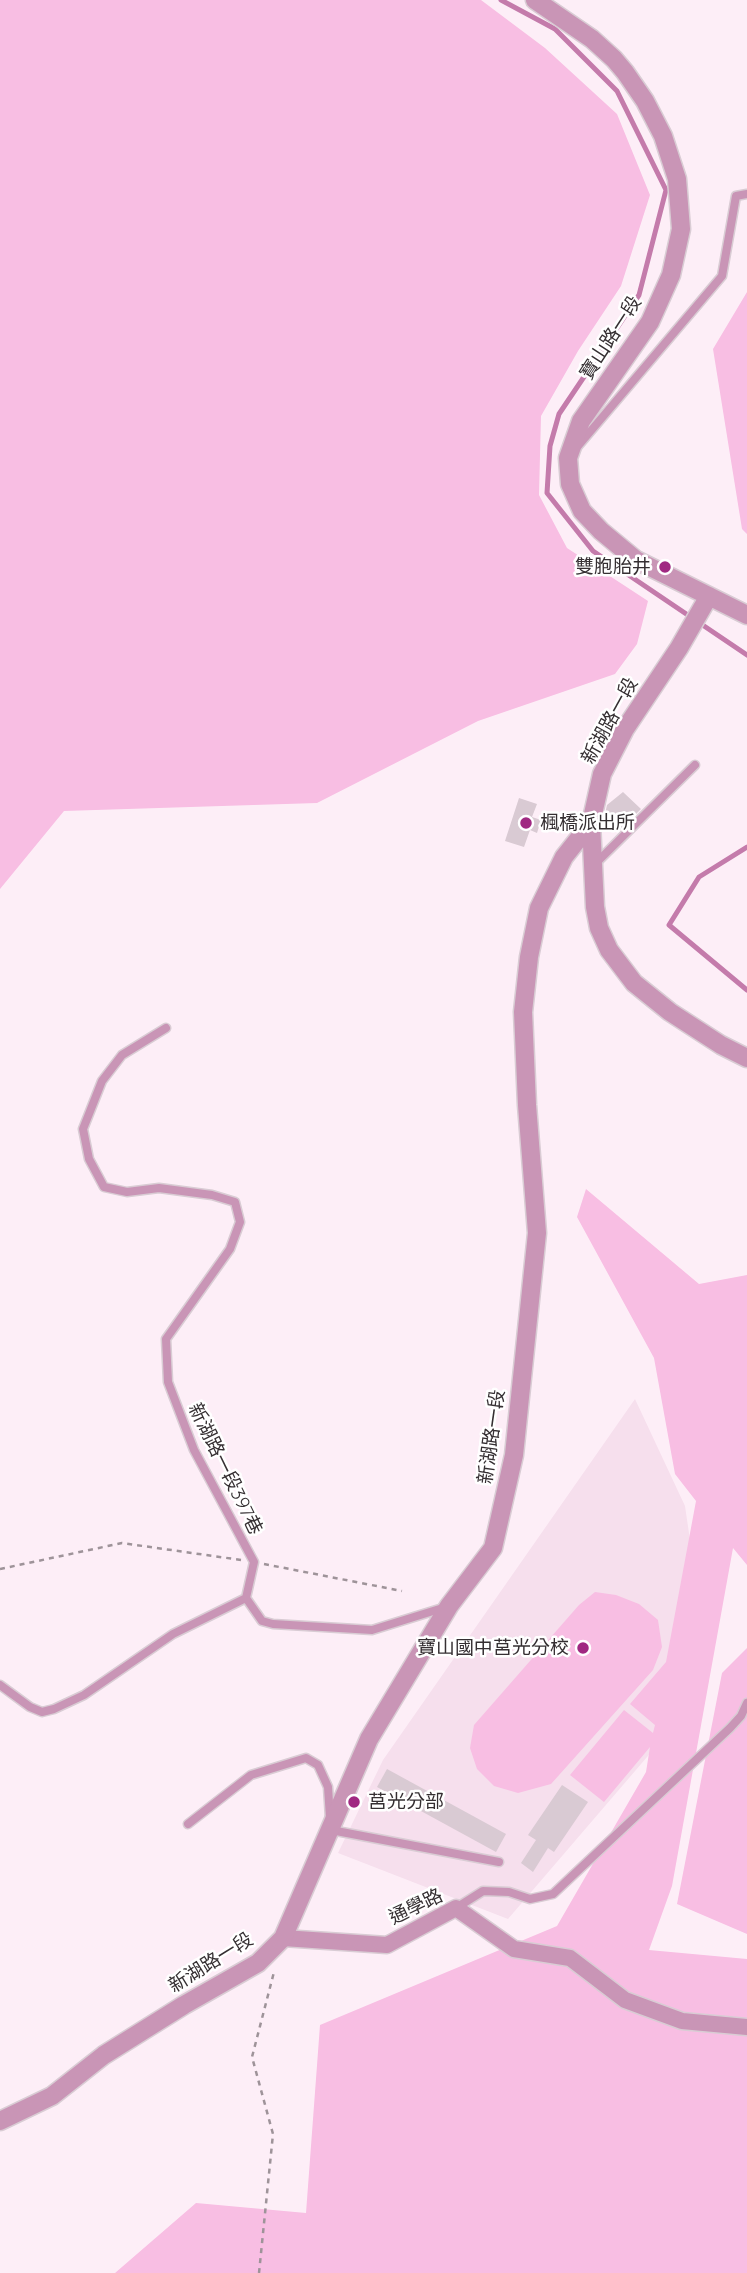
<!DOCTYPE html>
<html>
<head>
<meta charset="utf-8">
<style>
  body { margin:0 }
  canvas { display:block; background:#fdeef7 }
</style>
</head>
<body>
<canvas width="747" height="2273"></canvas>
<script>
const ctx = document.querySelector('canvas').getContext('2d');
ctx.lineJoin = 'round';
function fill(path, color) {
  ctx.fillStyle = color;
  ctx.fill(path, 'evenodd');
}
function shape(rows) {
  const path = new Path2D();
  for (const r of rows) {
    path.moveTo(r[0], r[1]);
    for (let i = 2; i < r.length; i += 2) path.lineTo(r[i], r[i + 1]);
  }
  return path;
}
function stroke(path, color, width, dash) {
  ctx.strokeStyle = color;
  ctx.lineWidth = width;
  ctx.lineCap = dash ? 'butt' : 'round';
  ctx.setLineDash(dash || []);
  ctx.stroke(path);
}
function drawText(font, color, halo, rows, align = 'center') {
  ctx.font = font + ' Quicksand,"Noto Sans TC",sans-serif';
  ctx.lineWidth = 5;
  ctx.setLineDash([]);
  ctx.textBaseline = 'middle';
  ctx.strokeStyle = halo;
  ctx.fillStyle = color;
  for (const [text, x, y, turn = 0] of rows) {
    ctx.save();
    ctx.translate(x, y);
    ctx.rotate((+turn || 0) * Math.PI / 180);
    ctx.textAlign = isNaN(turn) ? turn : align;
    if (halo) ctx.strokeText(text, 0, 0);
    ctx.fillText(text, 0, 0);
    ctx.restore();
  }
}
fill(shape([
  [635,1399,685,1506,702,1622,708,1686,508,1919,338,1853,383,1760]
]), '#f6dfed');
fill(shape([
  [0,0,481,0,545,48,617,114,650,195,621,286,578,351,541,416,539,495,567,548,648,601,637,644,615,674,478,721,317,803,64,811,0,889],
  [747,292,747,534,742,529,713,349],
  [586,1189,699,1284,747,1275,747,1565,733,1548,672,1886,649,1950,747,1959,747,2273,115,2273,196,2203,306,2213,320,2025,557,1926,646,1772,650,1747,604,1802,570,1775,624,1710,653,1733,655,1725,630,1704,666,1662,696,1501,675,1474,654,1358,577,1217],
  [595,1592,616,1595,639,1604,658,1620,662,1647,653,1670,551,1784,518,1793,494,1786,477,1769,470,1748,474,1725,579,1605],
  [747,1648,747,1934,677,1904,722,1673]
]), '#f8bee3');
stroke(shape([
  [501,0,555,29,617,91,666,190,639,295,559,414,550,446,547,493,593,551,747,655],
  [747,847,699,877,669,925,747,990]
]), '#c47bab', 5);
fill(shape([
  [623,792,641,809,618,832,604,818,607,805],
  [519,798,537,804,532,817,541,820,537,833,530,830,524,847,505,841],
  [387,1769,506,1834,496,1852,377,1787],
  [562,1785,588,1802,554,1852,548,1848,533,1872,521,1863,536,1840,528,1835]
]), '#d9cad3');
const service = shape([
  [578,446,722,276,736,196,747,194],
  [595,864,695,765],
  [166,1028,122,1055,102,1081,83,1129,89,1159,104,1187,127,1192,159,1188,212,1195,235,1202,240,1222,230,1249,166,1339,168,1382,194,1450,254,1562,246,1598,262,1621,273,1624,372,1630,446,1607],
  [0,1685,30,1707,42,1712,54,1709,84,1695,173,1634,246,1598],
  [188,1824,251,1775,306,1758,318,1765,328,1787,330,1818],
  [331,1830,499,1862],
  [456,1908,483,1891,509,1892,530,1899,553,1894,730,1728,741,1716,747,1703]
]);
const minor = shape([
  [283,1938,387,1945,456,1908,514,1949,570,1958,625,2000,682,2021,747,2027]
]);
const tertiary = shape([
  [535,0,592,39,614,59,625,72,645,101,663,136,677,179,681,229,671,275,650,322,581,421,568,458,570,484,582,511,601,531,636,560,747,615],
  [591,823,595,907,599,928,609,950,634,983,670,1012,721,1045,747,1058],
  [0,2121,52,2096,104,2055,184,2005,258,1963,283,1938,369,1739,449,1606,493,1548,514,1455,537,1233,527,1105,523,1012,529,957,539,908,564,857,591,823,602,774,625,729,679,648,709,596]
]);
stroke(service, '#d9ccd4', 11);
stroke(minor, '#d9ccd4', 19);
stroke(tertiary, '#d9ccd4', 21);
stroke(shape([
  [264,1564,402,1591],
  [0,1569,122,1543,241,1560],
  [259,2273,273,2134,252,2057,274,1972]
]), '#9e9399', 2.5, [5, 5]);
stroke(service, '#c995b6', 8);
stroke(minor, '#c995b6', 16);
stroke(tertiary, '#c995b6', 18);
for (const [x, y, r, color] of [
  [665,567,7,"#a02982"],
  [526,823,7,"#a02982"],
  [583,1648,7,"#a02982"],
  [354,1802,7,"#a02982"]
]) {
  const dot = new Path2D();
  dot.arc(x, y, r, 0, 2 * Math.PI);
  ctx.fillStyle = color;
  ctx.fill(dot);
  stroke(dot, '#fff', 2.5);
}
drawText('19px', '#352f32', '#fff', [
  ["寶山路一段",611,338,-57],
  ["新湖路一段",610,721,-61],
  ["新湖路一段",492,1437,-82],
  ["新湖路一段397巷",225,1469,64],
  ["通學路",416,1907,-26],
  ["新湖路一段",211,1963,-32]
]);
drawText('19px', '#352f32', '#fff', [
  ["雙胞胎井",651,567],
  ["楓橋派出所",540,823,"left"],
  ["寶山國中莒光分校",569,1648],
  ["莒光分部",368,1802,"left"]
], 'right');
</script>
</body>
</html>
